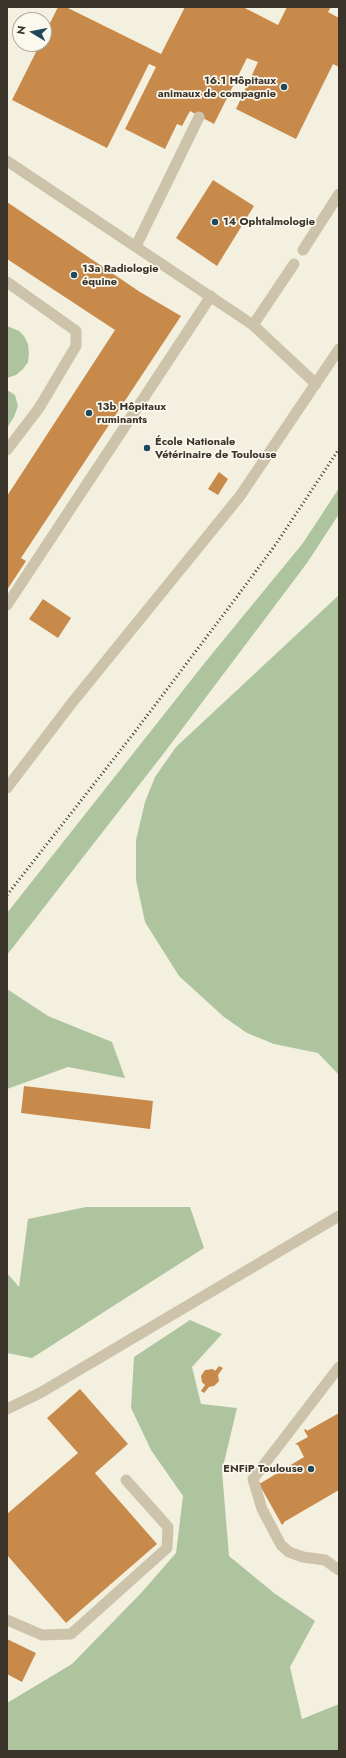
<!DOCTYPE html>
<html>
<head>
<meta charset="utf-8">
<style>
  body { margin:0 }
  #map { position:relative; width:346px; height:1758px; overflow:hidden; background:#f4f0e0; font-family:Jost,sans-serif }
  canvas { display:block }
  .frame { position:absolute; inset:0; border:8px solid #3a342a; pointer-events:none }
  .north { position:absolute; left:12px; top:12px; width:40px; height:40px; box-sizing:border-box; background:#fbf8ed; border:1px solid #aeaa9f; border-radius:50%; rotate:280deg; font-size:11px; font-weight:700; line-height:16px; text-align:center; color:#3a342a }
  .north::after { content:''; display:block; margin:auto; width:14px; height:18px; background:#1e495d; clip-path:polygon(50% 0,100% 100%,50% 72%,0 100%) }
</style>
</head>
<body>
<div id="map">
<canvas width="346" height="1758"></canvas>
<div class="frame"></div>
<div class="north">N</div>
</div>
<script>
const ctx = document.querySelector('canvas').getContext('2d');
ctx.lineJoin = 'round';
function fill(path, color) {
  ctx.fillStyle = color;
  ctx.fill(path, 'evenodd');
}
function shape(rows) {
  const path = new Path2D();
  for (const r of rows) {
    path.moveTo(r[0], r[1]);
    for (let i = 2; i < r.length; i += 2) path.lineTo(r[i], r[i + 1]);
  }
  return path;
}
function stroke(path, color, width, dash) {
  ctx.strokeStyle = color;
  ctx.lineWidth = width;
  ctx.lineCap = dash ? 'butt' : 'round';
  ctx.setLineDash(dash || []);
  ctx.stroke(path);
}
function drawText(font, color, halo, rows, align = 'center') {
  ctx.font = font + ' Jost,sans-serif';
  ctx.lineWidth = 3.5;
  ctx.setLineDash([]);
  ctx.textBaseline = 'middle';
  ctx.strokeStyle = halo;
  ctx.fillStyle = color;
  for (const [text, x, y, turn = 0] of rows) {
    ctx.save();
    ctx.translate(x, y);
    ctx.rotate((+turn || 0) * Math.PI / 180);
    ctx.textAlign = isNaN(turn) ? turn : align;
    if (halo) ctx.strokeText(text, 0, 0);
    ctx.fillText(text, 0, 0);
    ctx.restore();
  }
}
fill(shape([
  [7,326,19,331,24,336,28,344,29,353,28,362,23,369,16,375,7,378],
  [7,390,15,395,18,406,14,417,7,428],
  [339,488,339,514,307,563,164,753,7,955,7,913,207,660,303,543],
  [339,595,339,1075,318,1053,274,1044,247,1033,224,1017,179,976,145,922,136,880,136,840,145,802,155,777,176,747],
  [7,989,48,1016,112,1042,125,1078,68,1067,7,1089],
  [86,1207,190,1207,204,1248,32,1358,7,1353,7,1273,19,1287,28,1219],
  [190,1320,222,1334,192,1367,201,1404,237,1408,222,1471,229,1556,274,1593,315,1621,290,1667,302,1719,339,1704,339,1751,7,1751,7,1703,72,1664,142,1592,176,1553,183,1496,151,1450,131,1408,134,1357]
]), '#aec49f');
fill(shape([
  [58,7,66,7,161,54,185,7,243,7,278,25,287,7,316,7,319,8,320,7,331,7,328,12,339,18,339,51,338,54,339,55,339,67,333,64,296,139,236,109,258,62,247,58,214,124,190,111,182,126,177,124,165,149,125,129,156,67,149,64,107,148,12,100,40,44,44,44,44,35],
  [213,180,254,206,217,266,176,238],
  [7,202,140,292,181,316,21,558,26,561,7,590,7,496,115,330,7,259],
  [219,472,228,479,218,495,208,489],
  [43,599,71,618,58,638,29,619],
  [24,1086,153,1101,150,1129,21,1113],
  [219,1366,223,1368,218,1375,219,1381,214,1386,209,1387,204,1393,201,1391,205,1385,202,1382,201,1376,205,1370,213,1369,215,1371],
  [80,1389,128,1444,95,1473,157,1544,66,1623,7,1555,7,1514,78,1453,47,1418],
  [339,1413,339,1490,284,1522,284,1523,282,1525,258,1482,261,1483,304,1457,298,1445,295,1444,308,1437,304,1430,306,1429,307,1431],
  [7,1639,36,1653,22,1682,7,1674]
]), '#c88a4a');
stroke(shape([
  [7,161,253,325,294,264],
  [136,246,199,117],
  [303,250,339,194],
  [7,282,76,331,76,346,39,408,7,450],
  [253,325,316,384],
  [7,605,211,296],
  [7,788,71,704,240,496,339,349],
  [339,1367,253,1479,262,1509,281,1545,289,1552,303,1557,325,1560,339,1570],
  [7,1409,40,1393,339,1216],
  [7,1620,42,1635,71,1634,167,1548,168,1527,126,1480]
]), '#cdc3ab', 11);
stroke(shape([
  [7,895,134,733,236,598,276,544,339,449]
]), '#3a342a', 3, [1, 3]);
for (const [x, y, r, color] of [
  [284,87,4,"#1e495d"],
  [215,222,4,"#1e495d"],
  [74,275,4,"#1e495d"],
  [89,413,4,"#1e495d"],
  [147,448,4,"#1e495d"],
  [311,1469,4,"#1e495d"]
]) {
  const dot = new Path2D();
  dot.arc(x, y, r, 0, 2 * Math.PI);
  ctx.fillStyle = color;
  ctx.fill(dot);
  stroke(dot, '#fbf8ed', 1.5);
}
drawText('bold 11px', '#3a342a', '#fbf8ed', [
  ["16.1 Hôpitaux",276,81,"right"],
  ["animaux de compagnie",276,94,"right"],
  ["14 Ophtalmologie",223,222],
  ["13a Radiologie",82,269],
  ["équine",82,282],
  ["13b Hôpitaux",97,407],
  ["ruminants",97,420],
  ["École Nationale",155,442],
  ["Vétérinaire de Toulouse",155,455],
  ["ENFiP Toulouse",303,1469,"right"]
], 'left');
</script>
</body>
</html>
